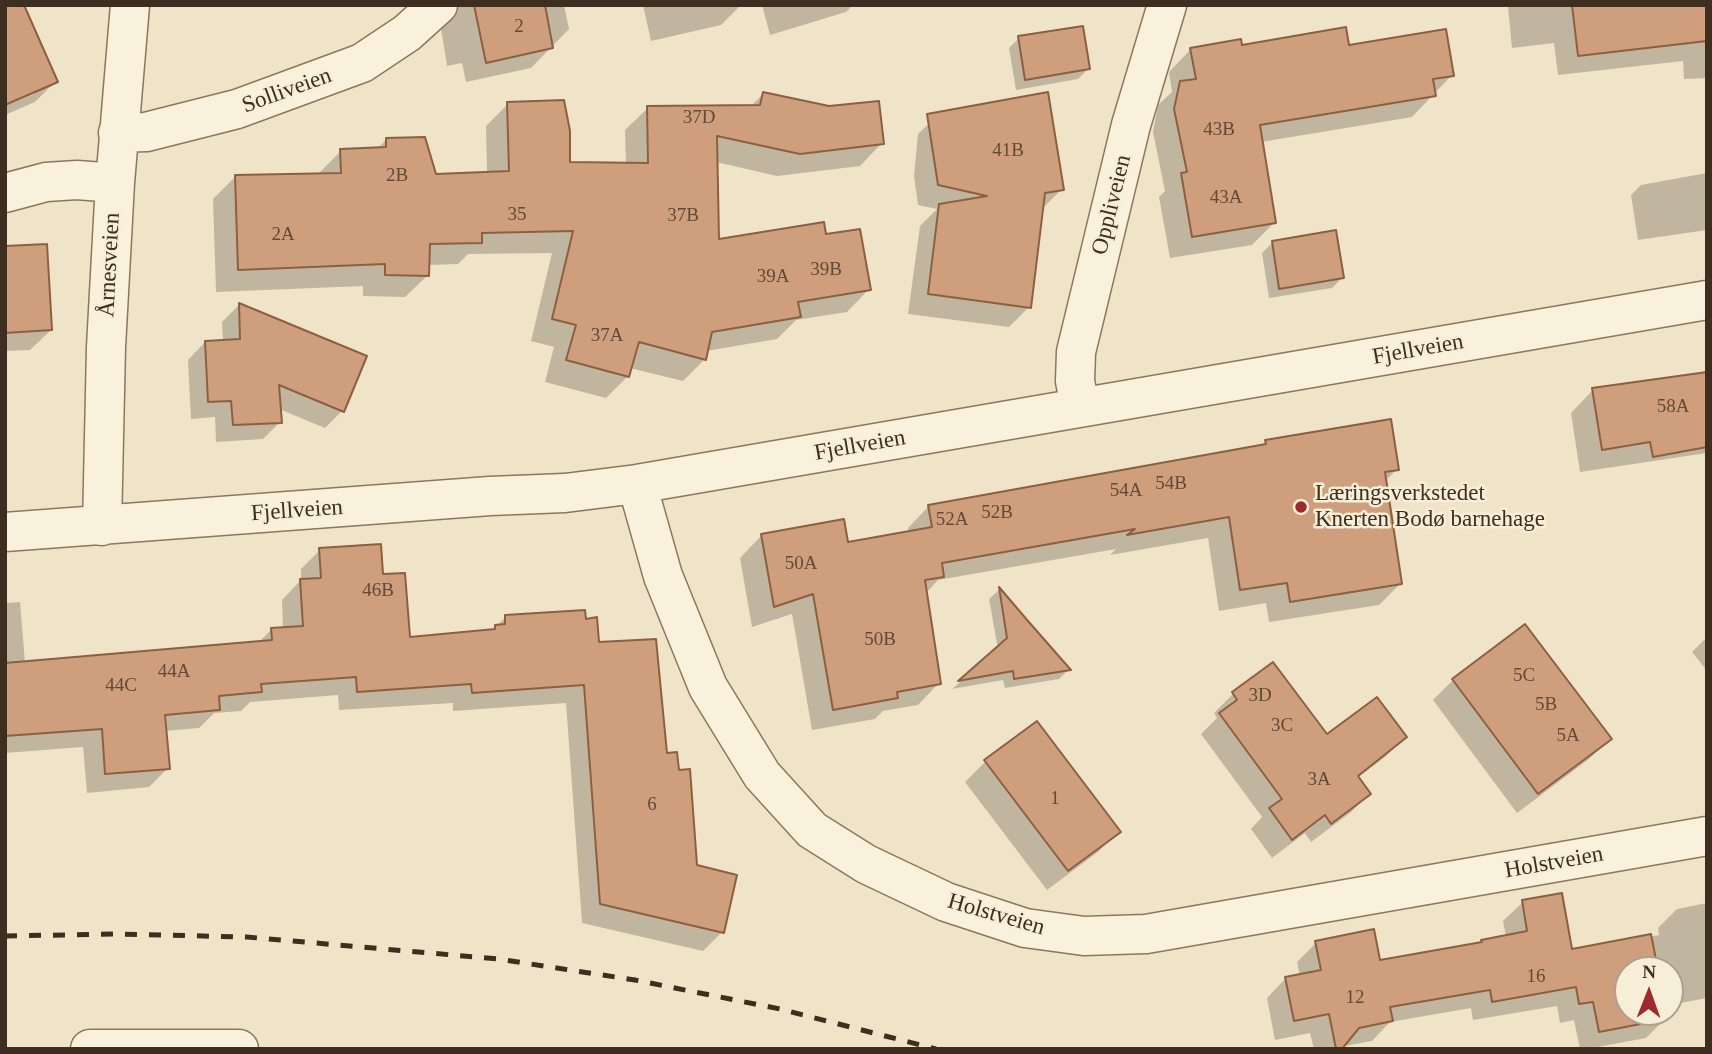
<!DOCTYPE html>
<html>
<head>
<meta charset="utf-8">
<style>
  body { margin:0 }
  #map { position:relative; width:1712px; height:1054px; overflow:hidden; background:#f0e4c8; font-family:Georgia,serif }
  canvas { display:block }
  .frame { position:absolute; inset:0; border:7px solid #3d2e20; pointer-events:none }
  .north { position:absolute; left:1614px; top:956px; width:70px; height:70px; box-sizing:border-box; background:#f7eed8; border:2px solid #ada18e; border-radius:50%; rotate:1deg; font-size:19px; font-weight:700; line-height:28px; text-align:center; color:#3d2e20 }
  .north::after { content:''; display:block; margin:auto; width:24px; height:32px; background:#9e2a2b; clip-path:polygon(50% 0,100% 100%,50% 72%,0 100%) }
</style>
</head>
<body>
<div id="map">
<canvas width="1712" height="1054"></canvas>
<div class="frame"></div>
<div class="north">N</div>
</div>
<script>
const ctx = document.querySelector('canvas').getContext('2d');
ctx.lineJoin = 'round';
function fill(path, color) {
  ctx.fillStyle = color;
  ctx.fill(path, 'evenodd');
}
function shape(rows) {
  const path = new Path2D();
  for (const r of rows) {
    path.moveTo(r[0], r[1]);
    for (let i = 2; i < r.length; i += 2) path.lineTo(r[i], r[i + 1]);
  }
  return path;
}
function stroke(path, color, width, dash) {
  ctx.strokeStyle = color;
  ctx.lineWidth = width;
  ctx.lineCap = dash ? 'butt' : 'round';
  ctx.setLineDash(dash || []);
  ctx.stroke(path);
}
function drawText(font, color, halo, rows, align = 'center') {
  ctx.font = font + ' Georgia,serif';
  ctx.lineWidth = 5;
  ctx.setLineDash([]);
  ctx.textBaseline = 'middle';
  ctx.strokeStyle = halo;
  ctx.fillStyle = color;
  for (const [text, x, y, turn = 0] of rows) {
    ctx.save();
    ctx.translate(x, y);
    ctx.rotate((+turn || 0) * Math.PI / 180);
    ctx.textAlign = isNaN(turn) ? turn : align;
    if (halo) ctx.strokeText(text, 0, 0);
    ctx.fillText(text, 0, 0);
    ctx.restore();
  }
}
fill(shape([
  [442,5,564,5,569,29,531,68,466,82,462,63,447,66,440,22],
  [643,5,741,5,721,25,651,41],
  [762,5,853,5,846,12,770,35],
  [1510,5,1707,5,1707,78,1684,79,1683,61,1558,75,1554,43,1512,48,1508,7],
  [1019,38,1088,69,1078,79,1016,90,1009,48],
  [1241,47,1348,47,1452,75,1412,117,1261,142,1274,223,1252,245,1170,258,1159,197,1165,191,1153,132,1158,105,1172,92,1169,72,1191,49],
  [56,81,35,102,5,115,5,106,34,94,34,90],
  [763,94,882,143,860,166,777,176,716,162,718,241,824,236,869,289,847,312,796,320,777,339,706,351,705,359,683,381,630,368,628,376,606,398,545,382,554,347,531,341,552,253,468,254,458,264,428,265,428,275,405,297,363,296,363,286,216,292,213,199,235,177,319,175,319,173,341,151,377,149,386,140,435,176,487,174,486,126,508,104,569,164,626,165,625,130,648,108,750,107],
  [939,114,1062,189,1041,210,1029,307,1009,327,908,314,920,226,937,209,918,205,914,176,918,134],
  [1707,173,1707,230,1638,240,1631,195,1641,185],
  [1272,243,1342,278,1332,288,1269,298,1262,253],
  [5,248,51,330,30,350,5,351],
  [239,305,342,411,325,428,279,409,280,422,263,439,216,442,215,417,191,419,188,360,205,342,223,341,222,322],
  [1707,373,1707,453,1580,472,1571,413,1593,390],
  [1266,442,1397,469,1384,482,1400,584,1379,605,1269,622,1266,603,1219,611,1208,538,1110,555,1116,549,938,580,925,594,939,683,918,705,883,711,875,719,812,730,792,614,752,627,740,558,761,536,843,521,847,544,909,533,908,528,929,506,1261,447],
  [320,550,381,576,408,639,490,632,506,617,584,621,666,755,696,867,722,932,703,951,582,923,566,703,453,711,453,703,339,710,338,695,250,702,241,711,214,713,199,728,165,731,168,768,149,787,87,793,83,747,5,753,5,603,20,602,25,663,258,643,272,629,283,629,282,600,301,580,301,569],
  [999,590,1068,670,1059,679,1005,688,1003,680,952,689,998,649,989,599],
  [1707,637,1707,671,1692,652],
  [1453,680,1610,739,1589,759,1517,813,1433,700],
  [1233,694,1326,736,1405,737,1385,757,1357,778,1369,794,1350,813,1311,842,1305,833,1272,858,1251,829,1262,817,1201,734,1217,718,1214,713],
  [985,762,1118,832,1098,852,1047,890,965,782],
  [1523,902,1570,951,1659,935,1658,928,1677,909,1707,903,1707,998,1670,1005,1670,970,1628,970,1628,1012,1664,1012,1665,1019,1646,1038,1587,1049,1580,1049,1574,1020,1560,1023,1557,1006,1473,1020,1471,1008,1390,1022,1372,1041,1328,1049,1314,1049,1310,1033,1275,1040,1267,998,1286,978,1300,976,1297,962,1316,943,1379,962,1479,944,1482,941,1506,937,1503,921]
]), '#0003');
const building = shape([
  [5,5,24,5,58,82,5,105,5,5],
  [474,5,545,5,553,48,486,63,474,5],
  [1572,5,1707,5,1707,41,1578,56,1572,5],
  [1083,26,1090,69,1025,80,1018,36,1083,26],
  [1346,27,1349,45,1446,29,1454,76,1433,79,1436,96,1260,125,1276,223,1192,237,1181,173,1187,172,1174,109,1180,81,1196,79,1190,48,1241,39,1242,45,1346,27],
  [763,92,829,106,879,101,884,144,800,154,717,136,719,239,824,222,826,234,860,229,871,290,798,302,801,317,712,332,706,360,639,342,629,377,566,360,576,325,552,319,573,231,482,233,482,243,430,244,429,276,385,275,385,264,238,270,235,175,341,173,340,149,386,147,386,138,425,137,436,174,509,171,507,102,564,100,570,131,570,162,648,163,647,106,760,105,763,92],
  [1048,92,1064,190,1045,193,1031,308,928,294,939,204,987,196,938,185,927,114,1048,92],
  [1336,230,1344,278,1279,289,1272,241,1336,230],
  [47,244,52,330,5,333,5,246,47,244],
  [239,303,367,356,344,412,279,385,282,423,233,425,231,401,208,402,205,341,240,339,239,303],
  [1707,372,1707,447,1653,457,1650,442,1602,450,1592,388,1707,372],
  [1391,419,1399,470,1385,472,1402,584,1290,602,1287,583,1240,590,1229,517,1127,535,1135,529,942,563,944,577,925,580,941,684,897,692,898,698,833,710,813,594,774,607,761,534,844,519,848,542,932,527,928,505,1266,444,1265,440,1391,419],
  [381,544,383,574,405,573,410,637,495,629,495,625,505,624,505,615,585,610,586,619,597,617,599,642,656,639,667,753,677,752,679,770,690,769,697,865,737,875,724,933,600,904,584,685,472,693,471,684,357,692,356,677,261,684,262,692,219,696,220,710,165,715,170,769,105,774,102,729,5,736,5,663,272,640,271,628,303,626,300,579,321,578,319,548,381,544],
  [999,587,1028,621,1071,670,1014,679,1013,671,958,681,1007,638,999,587],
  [1525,624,1612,739,1538,794,1452,679,1525,624],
  [1273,662,1327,734,1377,697,1407,737,1358,776,1371,794,1331,824,1325,815,1292,840,1269,808,1282,799,1219,713,1237,700,1232,692,1273,662],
  [1037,721,1121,832,1068,871,984,760,1037,721],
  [1562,893,1572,949,1651,934,1658,970,1628,970,1628,1012,1665,1012,1667,1019,1599,1032,1593,1002,1579,1004,1576,987,1492,1002,1490,990,1390,1007,1393,1021,1359,1028,1342,1049,1336,1049,1329,1014,1294,1021,1285,977,1321,970,1315,941,1374,929,1380,960,1482,942,1481,940,1527,931,1522,900,1562,893]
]);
fill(building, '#cf9f7d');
stroke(building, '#8d5f41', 2);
const minor = shape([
  [118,133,146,132,237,109,362,63,407,33,438,5],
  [5,193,46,182,77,180,115,183],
  [1080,407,1075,381,1076,352,1131,125,1167,5],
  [637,484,663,576,708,687,762,775,812,830,866,864,946,902,1025,928,1084,936,1146,934,1707,836],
  [102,526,106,347,115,183,130,5],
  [5,532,490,496,565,493,637,484,1707,300],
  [90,1049,239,1049]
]);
stroke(minor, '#8d765c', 41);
stroke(minor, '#faf1dc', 38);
stroke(shape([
  [5,936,116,934,247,937,498,959,635,980,780,1009,936,1049]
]), '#3d2e20', 5, [12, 12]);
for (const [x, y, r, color] of [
  [1301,507,7,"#9e2a2b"]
]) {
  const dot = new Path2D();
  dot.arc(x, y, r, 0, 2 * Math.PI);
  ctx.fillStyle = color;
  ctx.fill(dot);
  stroke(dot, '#f7eed8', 2.5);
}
drawText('19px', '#624a37', null, [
  ["2",519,27],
  ["37D",699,118],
  ["43B",1219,130],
  ["41B",1008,151],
  ["2B",397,176],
  ["43A",1226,198],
  ["35",517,215],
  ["37B",683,216],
  ["2A",283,235],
  ["39B",826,270],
  ["39A",773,277],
  ["37A",607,336],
  ["58A",1673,407],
  ["54B",1171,484],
  ["54A",1126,491],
  ["52B",997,513],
  ["52A",952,520],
  ["50A",801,564],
  ["46B",378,591],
  ["50B",880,640],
  ["44A",174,672],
  ["5C",1524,676],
  ["44C",121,686],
  ["3D",1260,696],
  ["5B",1546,705],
  ["3C",1282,726],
  ["5A",1568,736],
  ["3A",1319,780],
  ["1",1055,799],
  ["6",652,805],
  ["16",1536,977],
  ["12",1355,998]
]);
drawText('23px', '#3d2e20', '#f7eed8', [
  ["Solliveien",287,91,-20],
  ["Oppliveien",1112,205,-76],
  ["Årnesveien",110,265,-87],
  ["Fjellveien",1418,350,-10],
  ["Fjellveien",860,446,-10],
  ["Fjellveien",297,511,-4],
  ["Holstveien",1554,863,-10],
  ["Holstveien",996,915,16]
]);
drawText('23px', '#3d2e20', '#f7eed8', [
  ["Læringsverkstedet",1315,494],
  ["Knerten Bodø barnehage",1315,520]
], 'left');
</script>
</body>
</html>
